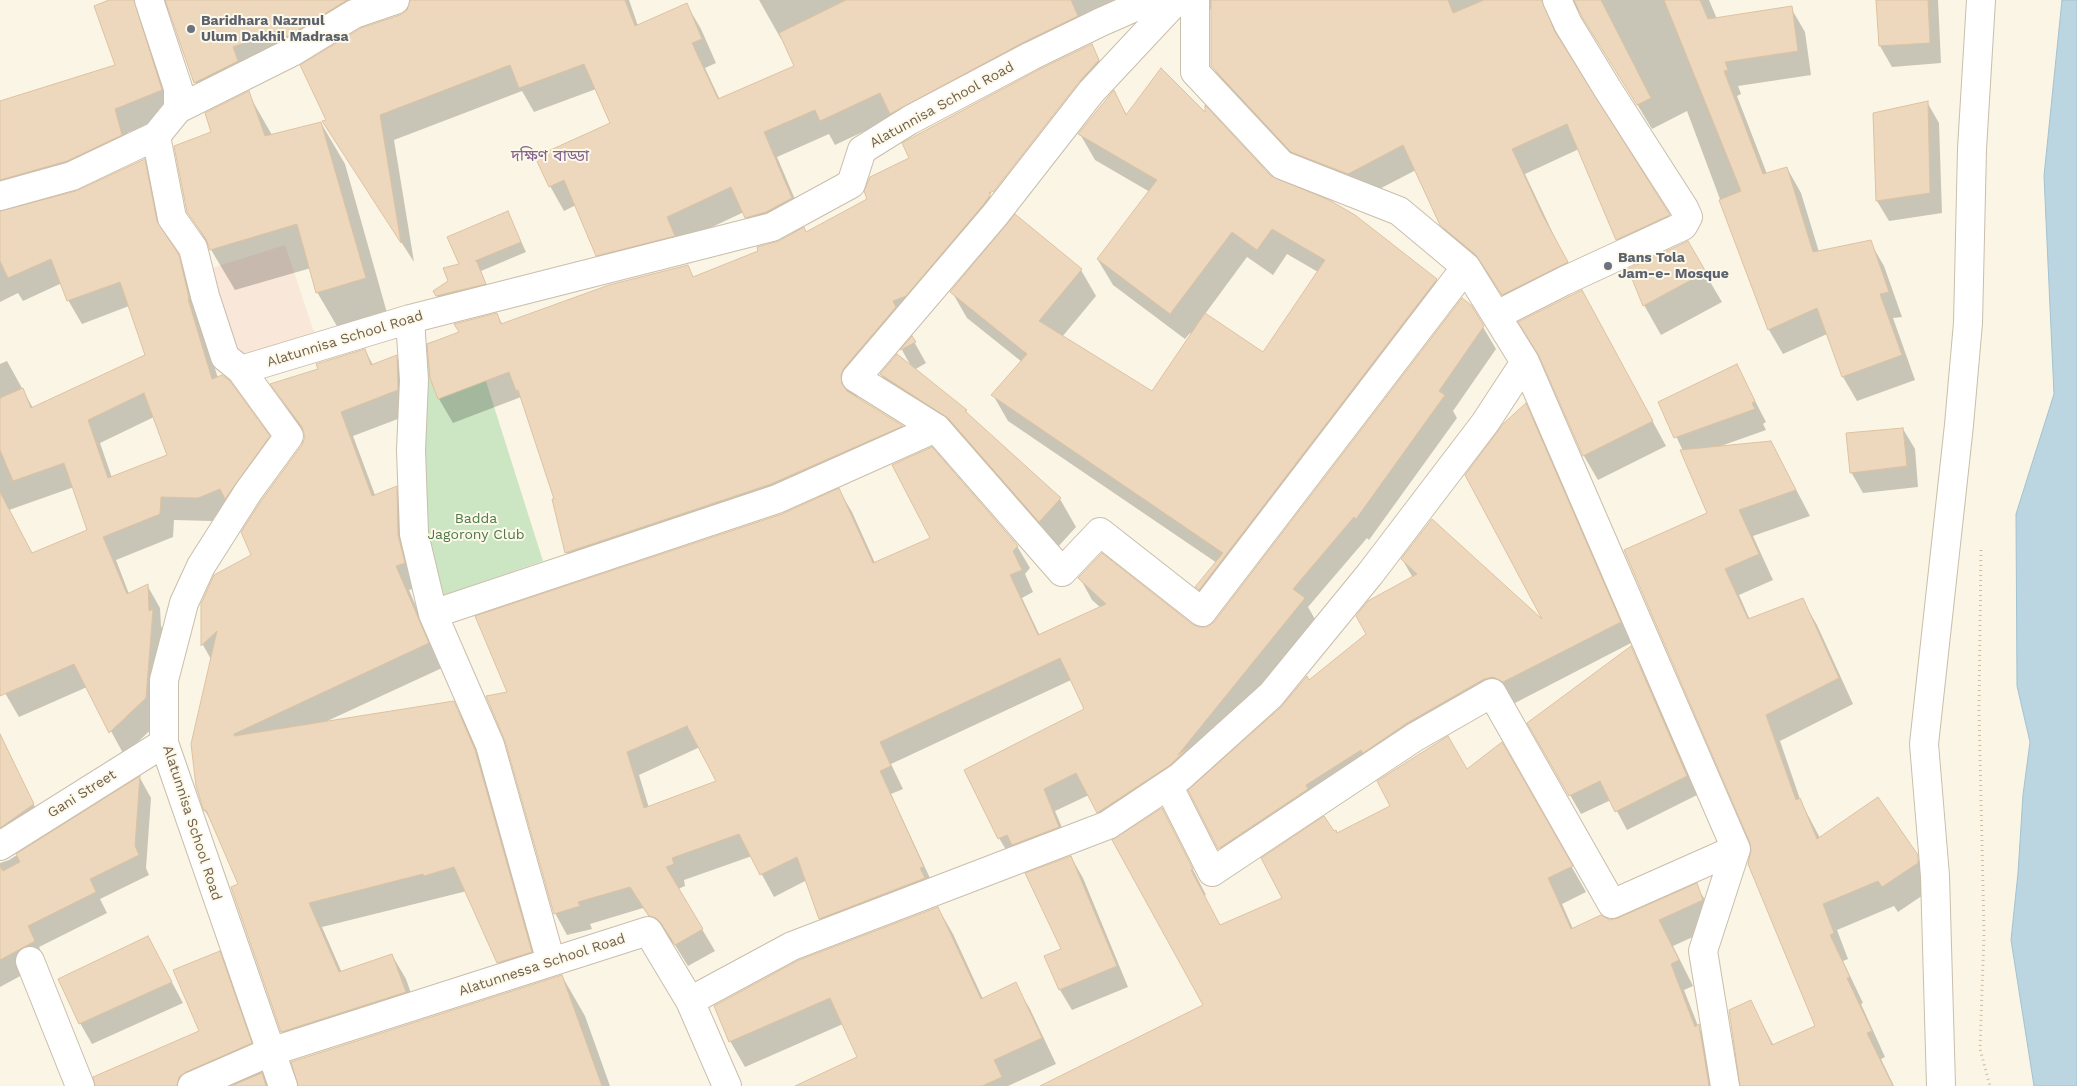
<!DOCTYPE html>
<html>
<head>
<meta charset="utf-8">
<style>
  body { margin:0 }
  canvas { display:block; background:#faf5e4 }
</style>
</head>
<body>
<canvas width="2077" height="1086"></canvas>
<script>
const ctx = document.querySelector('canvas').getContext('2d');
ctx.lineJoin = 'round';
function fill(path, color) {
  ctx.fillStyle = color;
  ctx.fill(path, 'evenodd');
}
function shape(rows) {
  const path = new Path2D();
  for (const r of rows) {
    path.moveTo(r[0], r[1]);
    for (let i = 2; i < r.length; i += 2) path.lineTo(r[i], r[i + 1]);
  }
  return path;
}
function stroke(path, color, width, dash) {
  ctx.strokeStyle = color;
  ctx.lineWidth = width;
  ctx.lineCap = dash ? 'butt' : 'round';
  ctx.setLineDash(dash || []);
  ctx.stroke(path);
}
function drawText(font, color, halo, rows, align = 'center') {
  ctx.font = font + ' "Work Sans","Noto Sans Bengali",sans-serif';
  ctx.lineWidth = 4;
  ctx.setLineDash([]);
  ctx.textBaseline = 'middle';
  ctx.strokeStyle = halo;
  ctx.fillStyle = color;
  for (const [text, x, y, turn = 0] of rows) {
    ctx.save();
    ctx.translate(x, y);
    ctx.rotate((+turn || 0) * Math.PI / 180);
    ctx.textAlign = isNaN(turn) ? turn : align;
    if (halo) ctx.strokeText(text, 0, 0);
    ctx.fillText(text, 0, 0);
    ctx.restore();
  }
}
fill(shape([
  [285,245,315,335,239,360,206,270]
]), '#f9e8d9');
fill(shape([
  [470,331,543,561,444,595,423,535,414,347]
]), '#cce6c4');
const water = shape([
  [2062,0,2077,0,2077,1086,2034,1086,2011,940,2018,873,2023,795,2030,742,2017,686,2016,514,2054,394,2044,176,2062,0]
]);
fill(water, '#bbd5e1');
stroke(water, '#a2c3d2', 1);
fill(shape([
  [113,0,143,0,175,114,127,133,135,158,2,208,0,212,0,103,117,66],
  [155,0,629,0,638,26,687,5,701,29,716,63,705,68,720,100,796,66,782,38,781,39,759,0,1142,0,835,145,829,134,777,157,805,223,760,242,744,212,680,242,611,280,597,255,576,205,564,211,550,186,612,124,596,89,534,112,522,91,394,140,414,262,324,122,328,121,401,16,409,9,363,24,210,107,196,83,170,10,160,9],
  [1200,0,1709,0,1717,19,1791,8,1805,32,1811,75,1738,86,1741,94,1737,96,1767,174,1787,168,1801,193,1819,252,1870,242,1884,266,1902,317,1893,318,1915,380,1857,401,1843,377,1827,334,1783,354,1769,330,1687,111,1652,129,1581,11,1573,9,1555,24,1556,32,1564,49,1683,240,1631,264,1617,239,1579,149,1525,174,1557,242,1581,287,1517,319,1492,280,1456,250,1441,225,1416,170,1362,198,1306,176,1226,91,1212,65,1212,9,1205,10],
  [1877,0,1938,0,1941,63,1892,67,1880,46],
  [1091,46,1105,70,856,398,902,427,916,451,581,577,567,553,553,500,556,499,521,397,453,423,439,399,461,333,496,314,503,325,687,266,694,278,806,233,869,199,911,159],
  [1077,82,1081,82,991,197,989,195],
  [248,93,272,135,321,123,345,164,389,320,341,333,317,292,311,268,235,290,188,211,213,133],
  [1114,93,1127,115,1270,177,1436,280,1451,305,1212,613,1197,587,1217,563,1008,421,993,395,1022,362,967,318,952,292,1081,270,1096,296,1062,337,1152,392,1192,335,1190,333,1185,339,1113,285,1098,260,1150,192,1095,160,1080,134],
  [1287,254,1318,272,1264,354,1205,314,1247,257,1273,275],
  [1927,102,1939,123,1942,213,1889,221,1877,201],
  [144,160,157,183,169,242,191,279,200,322,218,378,269,437,282,460,233,512,212,521,174,520,173,537,116,560,129,594,147,585,160,608,161,626,165,634,159,722,124,755,87,687,19,717,5,693,0,695,0,364,7,361,33,408,147,355,129,306,82,324,68,300,62,283,23,301,18,293,0,302,0,212,79,191],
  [154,417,168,455,112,478,100,443],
  [74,487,89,531,32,554,9,510],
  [508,213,526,252,481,271,490,294,443,306,434,291,449,281,460,265],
  [1687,243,1722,302,1661,335,1644,305],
  [1582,291,1666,446,1598,480,1584,456,1543,361],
  [1483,327,1496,349,1453,411,1457,418,1369,540,1367,538,1308,607,1316,621,1198,767,1110,834,1089,795,1055,811,1071,849,1012,860,999,838,1085,710,1071,680,891,764,903,789,891,794,935,889,833,940,821,918,807,880,774,897,752,856,684,880,685,886,678,889,715,951,688,966,675,945,670,940,663,937,643,908,590,924,592,929,567,935,555,913,508,693,782,515,839,490,852,512,875,563,1017,546,1030,568,1025,574,1033,592,1022,598,1040,636,1101,608,1092,600,1080,578,1199,629,1208,628,1215,622],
  [700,747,718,782,649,808,639,775],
  [912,338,926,363,914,370,966,411,969,417,1060,499,1076,527,1056,549,897,403,881,374,912,368,902,350],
  [365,350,373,365,396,357,410,380,411,414,353,436,375,495,396,488,410,512,418,587,409,590,442,668,325,722,453,702,467,726,488,776,545,976,512,986,498,962,467,891,322,927,342,973,392,955,406,979,419,1016,296,1056,282,1032,240,885,215,827,205,811,197,786,212,661,203,645,202,604,253,555,306,437,272,385,320,370],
  [1737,366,1766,422,1763,424,1766,430,1718,447,1771,442,1810,516,1753,536,1773,580,1739,595,1750,620,1802,599,1817,625,1853,704,1780,741,1801,802,1820,838,1916,856,1932,882,1932,889,1898,912,1894,906,1837,930,1848,959,1843,961,1863,1003,1861,1004,1885,1057,1881,1059,1894,1086,1741,1086,1750,1001,1774,1046,1816,1027,1753,851,1709,514,1683,451,1660,402],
  [1525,405,1537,425,1631,643,1515,703,1505,698,1319,810,1231,869,1190,791,1309,682,1368,634,1413,578,1402,559,1546,624],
  [1903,429,1915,449,1918,487,1863,493,1851,472],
  [1631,648,1641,667,1697,795,1627,830,1611,800,1581,814,1529,724],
  [1502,744,1586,892,1562,904,1573,929,1619,920,1696,885,1711,910,1717,926,1673,946,1693,986,1684,990,1698,1026,1713,1051,1719,1086,1091,1086,1204,1006,1162,810,1206,895,1204,896,1220,926,1284,898,1333,833,1337,834,1467,770],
  [8,754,44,825,0,857,0,757],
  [140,778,151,798,146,868,149,875,100,899,107,913,39,947,46,962,0,987,0,863,9,860],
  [1071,857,1083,878,1128,987,1072,1010,1060,990,1046,957,1063,950],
  [938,908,953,934,983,999,1015,984,1030,1009,1056,1064,1008,1086,798,1086,858,1058,843,1024,745,1067,730,1041,715,1007],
  [219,952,242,992,274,1083,268,1086,121,1086,201,1032],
  [159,958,183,1003,92,1044,80,1023],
  [562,976,585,1016,610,1086,299,1086]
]), '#0003');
const building = shape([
  [109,0,134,0,162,90,115,109,122,135,67,161,0,180,0,101,115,65,94,6,109,0],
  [165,0,347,0,287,37,282,29,233,47,238,61,194,83,165,0],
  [410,0,625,0,635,26,687,3,702,39,692,43,718,99,794,66,779,33,846,0,1071,0,1078,16,1024,42,890,114,880,93,820,121,815,110,764,132,792,198,766,212,745,218,731,187,667,217,675,236,596,256,564,180,549,187,535,157,610,123,584,64,519,88,510,65,380,115,401,243,322,121,326,120,300,65,361,28,400,15,407,10,410,0],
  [1211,0,1448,0,1453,13,1484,0,1542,0,1555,32,1670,215,1616,240,1567,124,1512,149,1543,216,1568,262,1502,295,1476,255,1440,225,1403,145,1348,174,1291,152,1211,66,1211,0],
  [1574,0,1601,0,1651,98,1637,105,1582,17,1574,0],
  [1664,0,1700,0,1708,19,1792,6,1798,51,1725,62,1728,70,1724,71,1763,174,1787,167,1813,252,1871,240,1889,292,1880,294,1902,355,1842,377,1817,308,1768,330,1719,200,1741,191,1664,0],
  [1876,0,1928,0,1930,43,1879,46,1876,0],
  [1092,44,1099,60,1079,82,994,191,989,193,991,194,983,205,906,296,893,301,896,307,844,368,841,375,842,384,847,391,903,426,771,484,565,553,552,499,554,499,518,390,516,391,509,372,438,399,430,378,427,344,459,332,454,324,497,313,501,324,609,285,688,265,693,277,758,251,757,247,779,241,804,227,806,232,867,199,864,191,870,177,909,158,902,143,1038,70,1092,44],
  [1161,68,1205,112,1205,105,1271,176,1329,200,1355,215,1437,279,1199,590,1195,587,1223,553,991,395,1027,354,950,292,1015,214,1082,269,1039,321,1152,391,1205,313,1263,352,1325,260,1272,229,1257,250,1232,232,1170,314,1097,259,1157,180,1078,134,1114,90,1126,115,1161,68],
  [249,91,265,136,321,122,366,278,316,293,297,224,210,250,206,239,187,212,174,146,211,132,205,113,249,91],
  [1928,101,1930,193,1876,201,1873,113,1928,101],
  [145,159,157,221,179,255,189,298,188,299,212,379,222,375,230,381,270,436,225,499,220,489,198,498,161,497,160,514,103,537,127,594,148,584,149,611,153,609,146,698,109,733,74,664,0,696,0,492,32,553,87,530,64,463,13,481,0,450,0,398,23,388,31,408,145,355,120,282,67,301,51,259,8,278,0,261,0,211,76,191,145,159],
  [144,393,167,455,108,478,88,420,144,393],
  [508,211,521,242,475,261,476,260,486,284,436,296,433,291,448,281,443,268,459,264,447,237,508,211],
  [1688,241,1706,272,1643,306,1628,269,1688,241],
  [1582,290,1653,421,1583,456,1539,356,1518,322,1582,290],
  [1462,298,1471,305,1484,326,1439,391,1445,395,1356,519,1354,517,1293,589,1305,598,1178,755,1188,748,1170,765,1097,813,1076,773,1044,789,1059,827,1012,845,1007,835,998,839,964,770,1084,709,1060,658,880,742,891,766,880,771,924,867,920,868,925,878,819,919,797,857,760,875,739,834,672,858,674,864,666,867,703,929,675,945,661,923,656,918,649,916,630,887,578,902,580,906,554,914,505,741,486,696,507,692,475,616,782,514,839,488,873,563,930,538,892,465,932,447,1018,546,1013,551,1022,570,1010,575,1038,635,1106,604,1078,578,1102,553,1192,624,1199,627,1207,627,1214,622,1462,298],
  [687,726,716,781,644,808,627,752,687,726],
  [912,336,916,342,900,350,912,336],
  [365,349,371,365,397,355,398,390,341,412,372,496,397,486,398,535,405,563,396,566,429,643,234,734,234,736,454,701,475,750,532,952,497,963,454,867,424,876,423,874,309,903,339,972,392,954,406,992,281,1032,231,887,238,884,206,810,204,811,196,786,191,744,217,631,201,646,201,604,214,575,251,555,241,532,261,501,302,445,305,437,302,427,270,384,318,369,316,364,365,349],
  [897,354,967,410,965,411,1061,498,1039,522,948,418,880,374,897,354],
  [1737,364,1755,401,1752,403,1755,409,1674,438,1658,402,1737,364],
  [1526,403,1621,622,1503,682,1493,677,1484,679,1407,723,1363,753,1361,750,1306,785,1308,789,1218,849,1188,790,1281,707,1307,676,1309,680,1366,634,1356,616,1368,601,1417,574,1401,559,1432,519,1542,619,1465,475,1504,423,1526,403],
  [1903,428,1907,466,1850,473,1846,433,1903,428],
  [1771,441,1796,490,1739,510,1759,554,1725,569,1748,619,1803,598,1839,678,1766,715,1796,800,1800,798,1817,839,1878,797,1918,855,1918,863,1882,887,1878,881,1823,904,1834,933,1830,935,1850,977,1847,978,1872,1031,1867,1033,1893,1086,1740,1086,1729,1010,1751,1000,1772,1045,1815,1026,1748,864,1751,851,1750,843,1624,550,1707,513,1680,450,1771,441],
  [1631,646,1687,776,1615,812,1600,781,1569,796,1527,723,1631,646],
  [0,734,34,804,0,828,0,734],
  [1448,736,1467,769,1502,742,1573,866,1548,878,1571,929,1601,915,1610,920,1618,918,1697,883,1703,900,1659,920,1679,960,1671,964,1695,1027,1699,1024,1709,1086,1040,1086,1203,1005,1112,840,1162,808,1193,869,1191,870,1220,925,1282,898,1261,858,1324,816,1334,831,1336,830,1337,833,1390,806,1377,781,1448,736],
  [140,776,135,846,139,855,90,879,96,892,28,926,35,941,0,960,0,866,3,871,20,862,16,854,140,776],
  [1071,856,1117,966,1059,990,1044,956,1061,949,1025,873,1071,856],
  [938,907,981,999,1016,982,1042,1038,994,1060,1002,1077,982,1086,795,1086,857,1057,830,998,729,1042,714,1006,799,960,938,907],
  [148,936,172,982,79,1024,58,979,148,936],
  [220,951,252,1043,186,1072,179,1077,177,1086,95,1086,93,1077,199,1031,173,970,220,951],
  [562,975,602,1086,298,1086,291,1062,562,975],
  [262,1073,266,1086,231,1086,262,1073]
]);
fill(building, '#edd8be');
stroke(building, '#dec2a0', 1);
const minor = shape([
  [149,0,178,88,178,109],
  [1195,0,1195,72,1282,165,1399,211,1466,267,1525,362,1736,849,1703,951,1725,1086],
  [0,196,72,176,156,136],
  [1497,315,1564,281,1683,226,1688,217,1684,208,1607,88,1568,24,1557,0],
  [410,319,414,380,411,450,414,534,433,614,490,745,551,962],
  [241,370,225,357,205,296,193,248,172,218,156,136,178,109,292,52,354,14,395,0],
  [936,428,1062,572,1100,532,1202,612,1466,267],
  [433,614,777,499,936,428,856,378,995,215,1091,92,1177,0],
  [1168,785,1212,872,1415,737,1492,693,1612,904,1736,849],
  [0,846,164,743],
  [30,961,80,1086],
  [690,1001,792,946,1108,825,1180,777,1271,695,1370,574,1485,423,1525,362],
  [192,1086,270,1052,648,931,690,1001,727,1086],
  [283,1086,164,743,164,680,184,603,201,566,248,492,289,436,241,370,410,319,772,227,851,184,862,150,910,120,1031,56,1101,22,1151,0]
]);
const tertiary = shape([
  [1941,1086,1935,876,1924,744,1959,425,1968,323,1972,149,1981,0]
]);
stroke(minor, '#cabeac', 30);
stroke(tertiary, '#cabeac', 30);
stroke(shape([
  [1981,550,1979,711,1984,933,1980,1049,1990,1086]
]), '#d1bca2', 3, [1, 4]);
stroke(minor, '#fff', 28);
stroke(tertiary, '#fff', 28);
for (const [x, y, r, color] of [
  [191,29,5,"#6b7280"],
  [1608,266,5,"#6b7280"]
]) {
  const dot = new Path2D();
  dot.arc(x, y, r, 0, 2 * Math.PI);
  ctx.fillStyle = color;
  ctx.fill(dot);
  stroke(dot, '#fdf9ea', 2);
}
drawText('bold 14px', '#5b616d', '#fdf9ea', [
  ["Baridhara Nazmul",201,21],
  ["Ulum Dakhil Madrasa",201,37],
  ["Bans Tola",1618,258],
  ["Jam-e- Mosque",1618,274]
], 'left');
drawText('14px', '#705f4c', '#fdf9ea', [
  ["Alatunnisa School Road",942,105,-29],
  ["Alatunnisa School Road",345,339,-17],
  ["Gani Street",82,794,-32],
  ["Alatunnisa School Road",192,823,72],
  ["Alatunnessa School Road",542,965,-18]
]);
drawText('14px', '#4f7a48', '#fdf9ea', [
  ["Badda",476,519],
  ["Jagorony Club",476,535]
]);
drawText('16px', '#85648c', '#fdf9ea', [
  ["দক্ষিণ বাড্ডা",550,156]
]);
</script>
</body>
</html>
